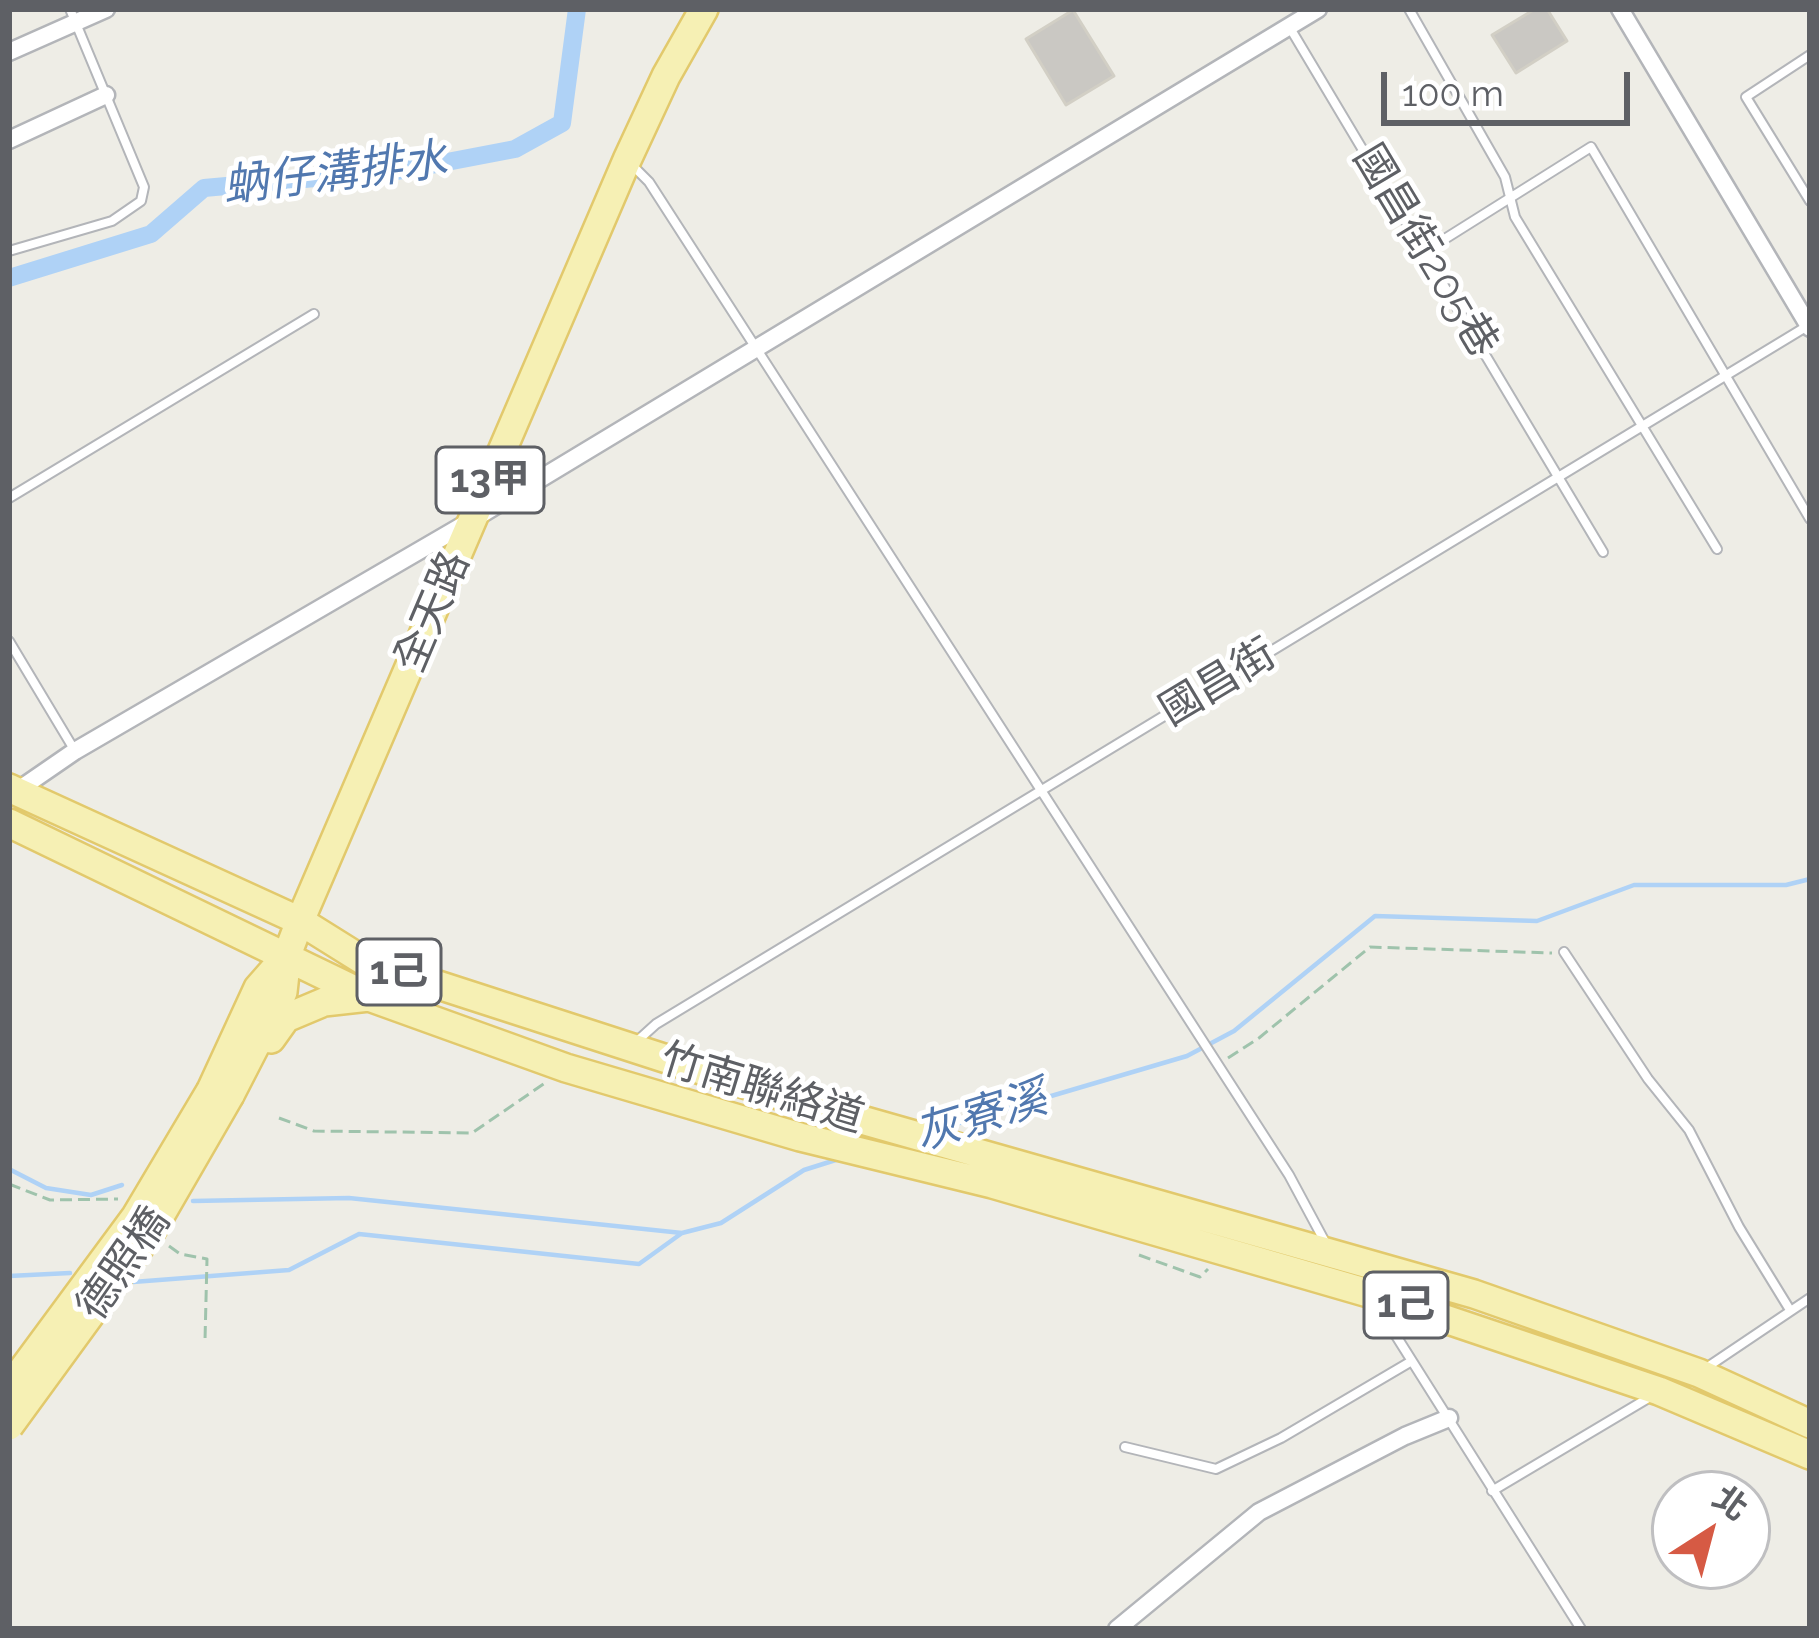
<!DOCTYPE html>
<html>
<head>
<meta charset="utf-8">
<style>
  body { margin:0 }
  #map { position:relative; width:1819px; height:1638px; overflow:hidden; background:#eeede6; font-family:Raleway,"Noto Sans TC",sans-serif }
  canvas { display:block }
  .frame { position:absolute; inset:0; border:12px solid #5e6065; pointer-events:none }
  .north { position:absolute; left:1651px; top:1470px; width:120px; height:120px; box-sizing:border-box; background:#fff; border:3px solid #bfbfc1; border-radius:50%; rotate:36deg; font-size:33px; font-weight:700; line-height:48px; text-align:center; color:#5e6065 }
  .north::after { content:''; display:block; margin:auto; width:42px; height:54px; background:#d65a44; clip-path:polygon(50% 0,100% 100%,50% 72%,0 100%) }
  .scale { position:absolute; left:1381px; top:72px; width:249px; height:54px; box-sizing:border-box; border:6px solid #5e6065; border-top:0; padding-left:15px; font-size:36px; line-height:42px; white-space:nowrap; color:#5e6065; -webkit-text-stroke:9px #fff; paint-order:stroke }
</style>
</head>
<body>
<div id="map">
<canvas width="1819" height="1638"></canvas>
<div class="frame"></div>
<div class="north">北</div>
<div class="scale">100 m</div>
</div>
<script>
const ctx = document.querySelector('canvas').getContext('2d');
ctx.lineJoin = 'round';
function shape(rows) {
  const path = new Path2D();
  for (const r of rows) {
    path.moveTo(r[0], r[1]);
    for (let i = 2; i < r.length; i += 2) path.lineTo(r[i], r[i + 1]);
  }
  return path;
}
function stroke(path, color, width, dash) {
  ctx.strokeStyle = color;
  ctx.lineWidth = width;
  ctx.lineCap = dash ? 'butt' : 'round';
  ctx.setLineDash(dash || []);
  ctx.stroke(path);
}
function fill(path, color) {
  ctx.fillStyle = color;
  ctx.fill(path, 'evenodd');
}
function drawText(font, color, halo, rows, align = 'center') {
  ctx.font = font + ' Raleway,"Noto Sans TC",sans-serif';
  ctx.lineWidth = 10;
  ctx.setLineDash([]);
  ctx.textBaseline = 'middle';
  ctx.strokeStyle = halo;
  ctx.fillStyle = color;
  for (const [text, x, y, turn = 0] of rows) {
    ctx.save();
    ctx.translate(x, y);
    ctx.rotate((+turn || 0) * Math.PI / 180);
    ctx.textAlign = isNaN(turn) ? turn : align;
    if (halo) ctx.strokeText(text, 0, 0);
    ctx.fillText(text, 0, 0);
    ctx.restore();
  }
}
stroke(shape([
  [939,1129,1187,1056,1234,1031,1375,916,1537,921,1634,885,1786,885,1810,879],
  [9,1169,46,1188,91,1195,122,1185],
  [193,1201,349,1198,682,1233],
  [9,1276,70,1273],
  [133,1282,289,1270,359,1234,639,1264,682,1233,721,1223,804,1170,842,1158]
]), '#afd2f6', 4.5);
stroke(shape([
  [9,278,151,234,204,188,405,170,515,149,562,123,577,9]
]), '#afd2f6', 18);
const building = shape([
  [1535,9,1547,9,1567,41,1516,73,1492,35,1535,9],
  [1073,10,1114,76,1066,105,1026,39,1073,10]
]);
fill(building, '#cac8c3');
stroke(building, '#d2cfc5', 3);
const lane = shape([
  [1409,9,1505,177,1515,217,1717,549],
  [1290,28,1603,552],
  [1810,55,1746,97,1810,201],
  [632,165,649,182,1289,1175,1325,1242],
  [9,251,112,221,141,201,144,187,70,9],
  [1424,252,1591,147,1810,519],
  [9,498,314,314],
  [9,641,75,751],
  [1564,952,1648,1079,1689,1130,1739,1227,1790,1310],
  [635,1043,656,1024,1809,325],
  [1376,1304,1581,1629],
  [1706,1368,1810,1298],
  [1125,1447,1216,1469,1281,1438,1410,1362],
  [1492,1491,1650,1397]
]);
const street = shape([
  [1620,9,1810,328],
  [9,52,106,9],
  [9,140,106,95],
  [14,793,75,751,472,520,1318,9],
  [1117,1629,1259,1512,1405,1436,1449,1418]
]);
const primary = shape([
  [9,788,300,921,364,961,809,1105,1474,1294,1699,1373,1810,1424],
  [9,823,369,997,566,1068,800,1137,992,1184,1368,1293,1659,1391,1810,1455],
  [271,1039,286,1018,324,1002,369,997],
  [211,1090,258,988,287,955],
  [230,1095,283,992,287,955,300,921,627,160,666,76,704,9]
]);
stroke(lane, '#b3b5b9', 12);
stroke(street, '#b3b5b9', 21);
stroke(primary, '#e2c96c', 32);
stroke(shape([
  [1228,1058,1259,1038,1370,947,1552,953],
  [279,1118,314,1131,472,1133,545,1083],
  [9,1184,50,1200,118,1199],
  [169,1246,180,1254,207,1259,205,1340],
  [1139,1255,1200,1277,1208,1269]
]), '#9fc3ac', 3, [12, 6]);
stroke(lane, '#fff', 8);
stroke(street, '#fff', 16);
stroke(primary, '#f6f0b4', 27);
const primaryBridge = shape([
  [9,1388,136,1216,211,1090],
  [9,1426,152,1230,230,1095]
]);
stroke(primaryBridge, '#e2c96c', 32, []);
stroke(primaryBridge, '#f6f0b4', 27);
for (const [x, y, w] of [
  [490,480,108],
  [399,972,84],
  [1406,1305,84]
]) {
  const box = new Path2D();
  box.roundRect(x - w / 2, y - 33, w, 66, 9);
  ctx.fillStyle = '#fff';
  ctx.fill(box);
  stroke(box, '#5e6065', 3);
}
drawText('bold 39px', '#5e6065', null, [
  ["13甲",490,480],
  ["1己",399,972],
  ["1己",1406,1305]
]);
drawText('42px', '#5e6065', '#fff', [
  ["國昌街205巷",1425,251,59],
  ["全天路",433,612,-67],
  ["國昌街",1218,683,-31],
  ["竹南聯絡道",762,1089,17],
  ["德照橋",124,1264,-55]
]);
drawText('italic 45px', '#5178af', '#fff', [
  ["蚋仔溝排水",335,174,-7],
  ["灰寮溪",981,1117,-17]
]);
</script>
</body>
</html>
